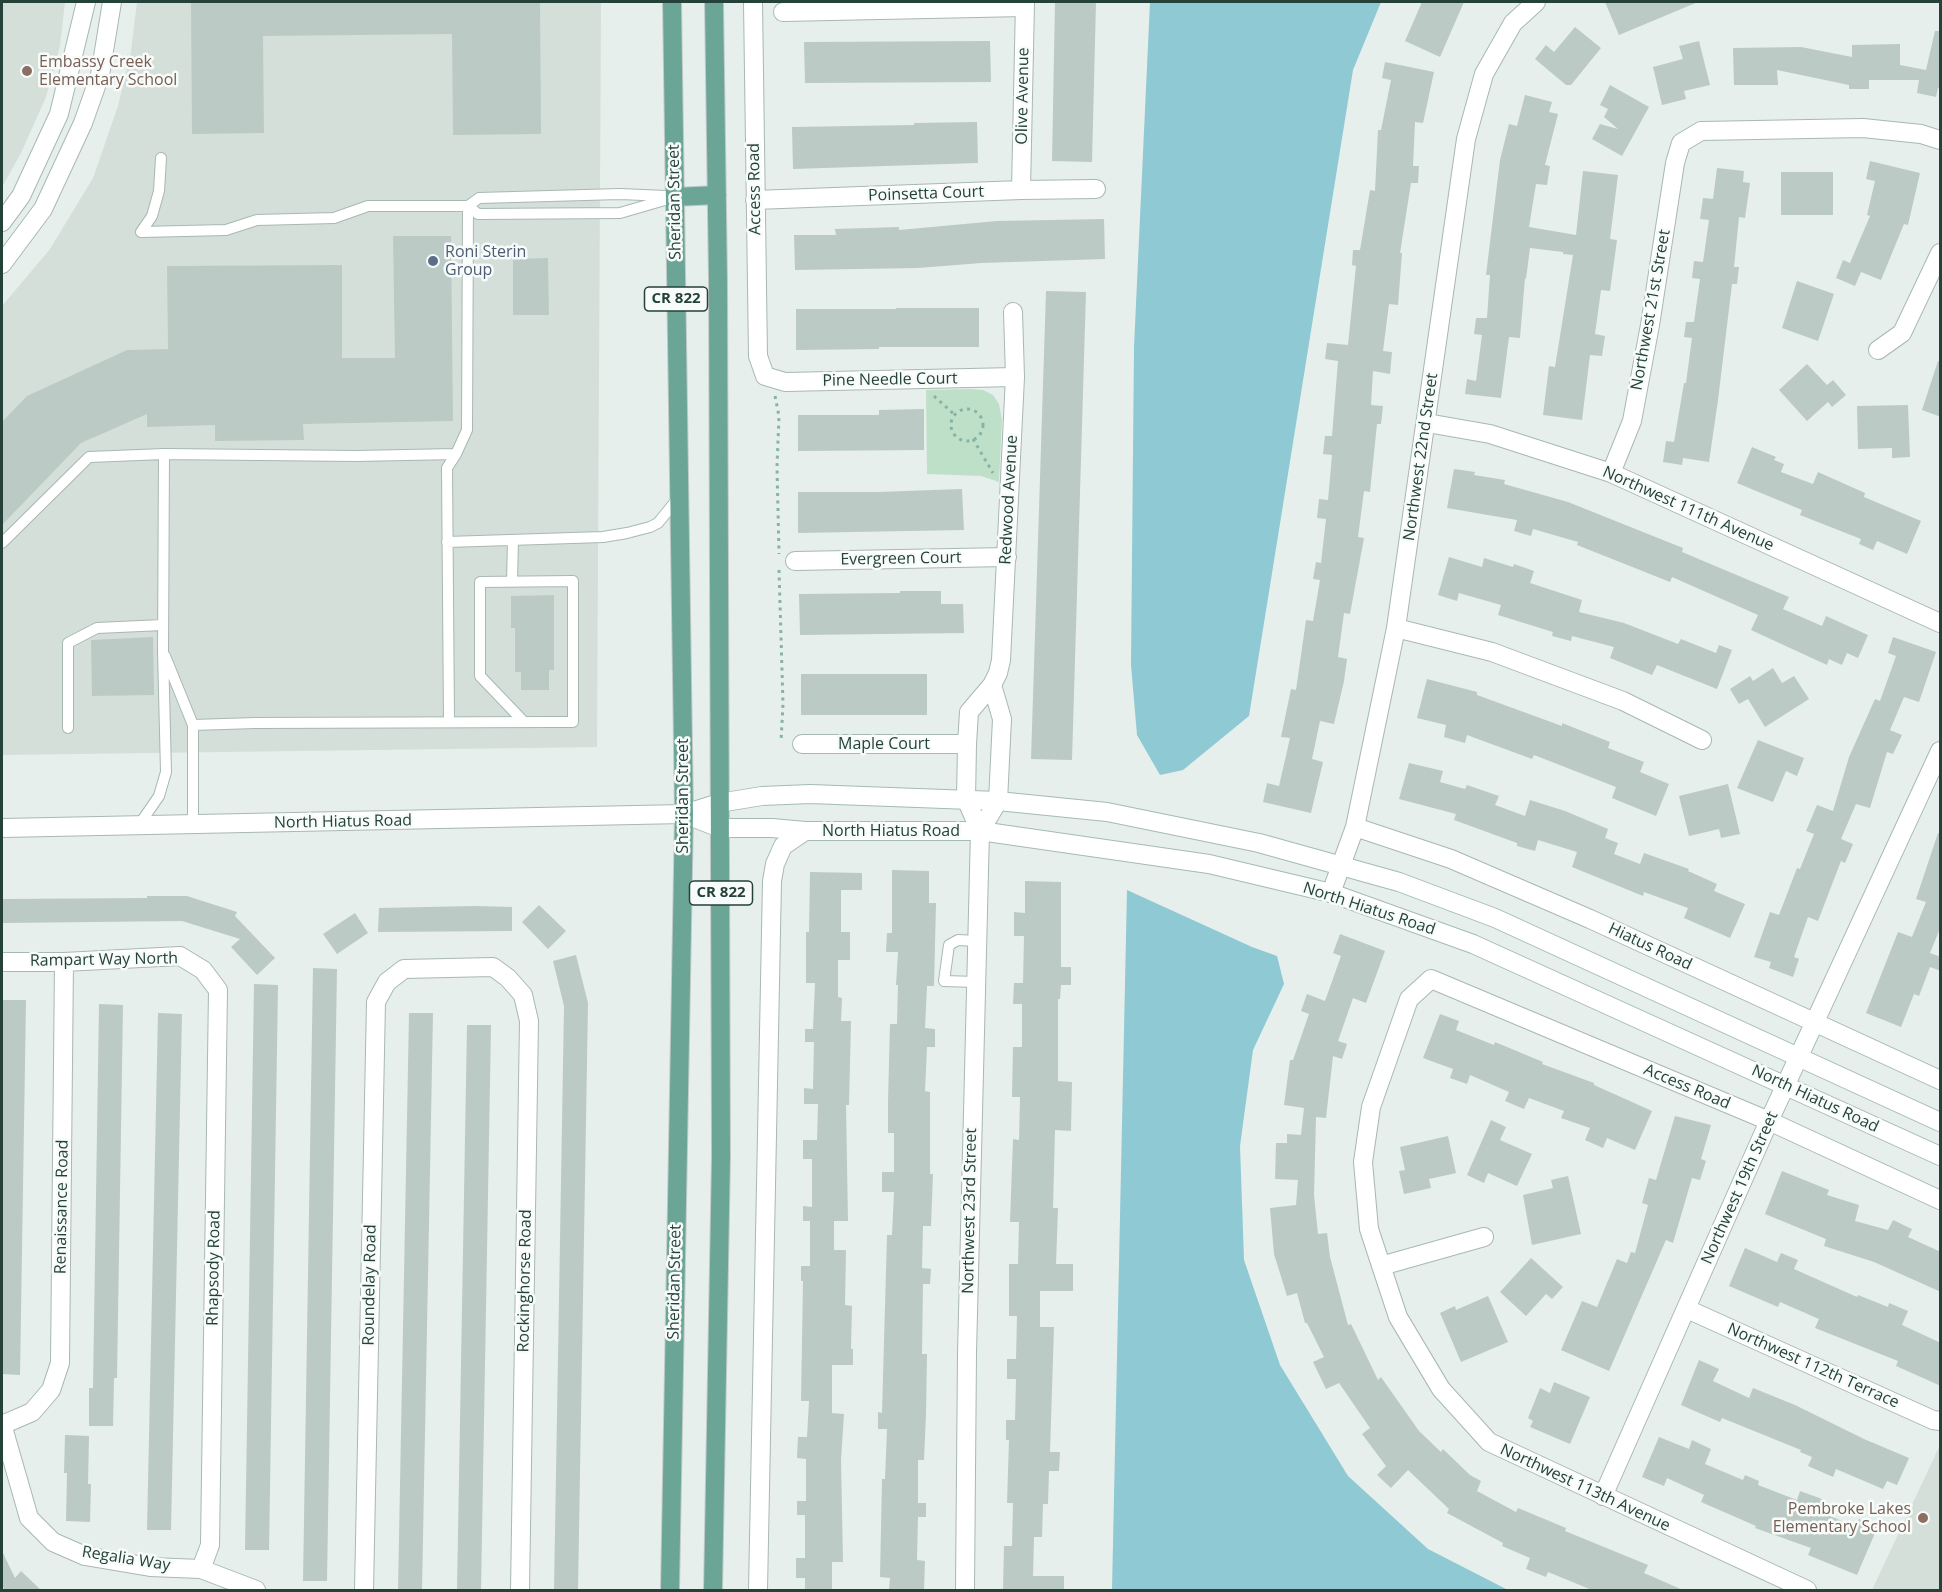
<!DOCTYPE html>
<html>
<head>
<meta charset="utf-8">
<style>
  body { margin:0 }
  #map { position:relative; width:1942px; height:1592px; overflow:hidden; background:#e6efeb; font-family:"Open Sans",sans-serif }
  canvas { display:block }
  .frame { position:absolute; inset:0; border:3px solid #24423a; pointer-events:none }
</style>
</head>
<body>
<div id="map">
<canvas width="1942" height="1592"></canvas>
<div class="frame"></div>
</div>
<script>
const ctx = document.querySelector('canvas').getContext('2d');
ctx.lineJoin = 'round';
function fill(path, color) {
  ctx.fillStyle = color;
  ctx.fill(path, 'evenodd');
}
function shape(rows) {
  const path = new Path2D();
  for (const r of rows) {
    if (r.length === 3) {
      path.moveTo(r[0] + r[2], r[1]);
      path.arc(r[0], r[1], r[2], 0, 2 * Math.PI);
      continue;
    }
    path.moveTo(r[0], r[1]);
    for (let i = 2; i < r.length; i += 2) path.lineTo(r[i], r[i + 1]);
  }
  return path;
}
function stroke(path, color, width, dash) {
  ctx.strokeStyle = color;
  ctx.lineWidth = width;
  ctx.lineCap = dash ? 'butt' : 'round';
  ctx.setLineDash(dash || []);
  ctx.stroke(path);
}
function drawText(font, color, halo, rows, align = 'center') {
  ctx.font = font + ' "Open Sans",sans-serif';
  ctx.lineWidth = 5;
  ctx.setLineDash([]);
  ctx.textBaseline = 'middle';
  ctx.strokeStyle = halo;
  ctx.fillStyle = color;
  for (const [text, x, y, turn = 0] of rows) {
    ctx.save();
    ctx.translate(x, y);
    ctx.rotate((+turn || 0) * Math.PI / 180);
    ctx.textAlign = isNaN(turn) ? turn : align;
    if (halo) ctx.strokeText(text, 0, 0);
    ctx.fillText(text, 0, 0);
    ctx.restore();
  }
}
fill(shape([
  [2,2,65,2,60,46,46,97,21,153,2,187],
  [137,2,601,2,597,747,2,755,2,306,50,249,93,178,118,106,131,51],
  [1940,1445,1940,1590,1872,1590]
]), '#d4dfda');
fill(shape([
  [971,389,983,390,993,395,999,404,1002,420,999,482,981,476,927,474,926,390]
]), '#bfe0c8');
fill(shape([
  [1150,2,1381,2,1353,70,1249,716,1183,770,1160,775,1137,735,1131,665,1134,347],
  [1127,890,1252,947,1277,956,1284,984,1253,1050,1240,1146,1244,1260,1280,1365,1348,1476,1428,1549,1508,1590,1112,1590]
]), '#8ec9d4');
fill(shape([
  [191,2,540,2,541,134,453,135,452,34,263,36,264,133,192,134],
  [1055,2,1096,2,1092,162,1052,161],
  [1422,2,1464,2,1440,57,1405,41],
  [1605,2,1698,2,1619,35],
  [1575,27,1601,48,1571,85,1566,85,1535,59,1546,45,1554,52],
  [1935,31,1941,31,1941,88,1938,88,1936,97,1917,93,1919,80,1869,80,1869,89,1849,89,1849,85,1777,70,1778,85,1734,85,1733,48,1801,47,1852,57,1852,45,1900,44,1900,65,1926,70],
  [990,41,991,82,805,83,804,42],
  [1699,41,1710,85,1684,91,1686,99,1662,105,1653,67,1683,59,1679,46],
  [1385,62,1434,72,1423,123,1415,122,1413,166,1419,166,1418,183,1411,183,1400,253,1402,253,1398,305,1389,304,1383,351,1392,352,1390,374,1373,371,1371,405,1383,406,1381,424,1377,424,1370,492,1364,491,1358,537,1364,538,1350,614,1344,613,1338,657,1347,659,1344,681,1334,724,1320,721,1312,759,1323,762,1311,813,1263,802,1267,783,1279,786,1290,738,1281,737,1291,689,1296,690,1306,620,1313,621,1320,580,1313,579,1316,562,1321,563,1326,519,1317,518,1319,499,1328,500,1332,455,1323,454,1325,436,1332,436,1338,361,1325,359,1327,343,1348,345,1356,266,1352,265,1353,250,1360,250,1370,190,1375,191,1378,130,1381,130,1391,80,1382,78],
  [1610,85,1649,107,1622,156,1592,139,1600,124,1618,129,1604,117,1608,109,1600,105],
  [1525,95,1552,102,1549,112,1558,114,1545,165,1550,166,1547,185,1536,184,1529,227,1576,235,1583,171,1618,175,1610,239,1617,240,1610,291,1601,290,1595,334,1605,336,1602,356,1590,355,1582,420,1543,415,1549,366,1555,367,1573,255,1563,254,1563,252,1530,248,1526,279,1525,278,1520,338,1509,337,1501,398,1465,394,1467,379,1476,381,1482,335,1474,334,1476,318,1487,318,1490,275,1486,275,1500,160,1509,124,1517,126],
  [977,122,978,163,793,169,792,127,914,125,914,123],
  [1870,161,1920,173,1908,225,1904,224,1881,280,1861,272,1855,286,1836,278,1843,260,1850,263,1870,216,1867,215,1875,181,1866,179],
  [1717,168,1744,171,1743,182,1750,183,1745,218,1739,217,1734,267,1739,267,1737,284,1732,284,1718,400,1709,462,1683,458,1682,465,1663,462,1666,441,1674,442,1684,383,1686,383,1692,338,1684,337,1686,322,1694,322,1700,279,1692,278,1694,261,1703,262,1709,220,1700,219,1703,198,1713,199],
  [1781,172,1833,172,1833,215,1781,215],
  [1104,219,1105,259,981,263,918,268,795,270,794,235,836,235,835,229,899,227,899,230,997,221],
  [393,236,451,236,453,421,303,424,304,440,215,441,215,425,147,427,147,414,81,443,2,525,2,422,27,396,127,350,168,349,167,266,342,265,342,358,395,358],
  [548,258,549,315,513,315,513,259],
  [1797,281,1834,294,1818,341,1782,328],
  [1046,291,1086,292,1072,760,1031,759],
  [896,308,979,308,979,347,879,347,879,349,796,350,796,309,896,309],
  [1938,361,1941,362,1941,417,1922,410],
  [1807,364,1827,385,1833,380,1846,395,1832,407,1828,402,1807,421,1779,390],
  [1908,405,1910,457,1892,458,1892,448,1858,449,1857,406],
  [924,409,924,450,798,451,798,415,879,415,879,410],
  [1752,447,1776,457,1774,460,1784,464,1781,472,1813,484,1818,472,1865,493,1864,497,1921,521,1907,554,1877,541,1873,550,1859,544,1861,539,1800,515,1802,510,1737,483],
  [1454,469,1475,472,1474,475,1505,480,1504,484,1568,502,1683,548,1682,552,1789,597,1783,609,1822,626,1826,616,1868,635,1858,658,1847,653,1842,665,1829,659,1827,665,1751,630,1758,615,1672,577,1670,582,1577,545,1578,542,1533,529,1531,536,1514,531,1517,520,1447,508],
  [962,489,964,530,798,533,798,492,878,492],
  [1449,557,1482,567,1484,558,1513,567,1514,564,1534,571,1530,583,1582,600,1579,612,1624,623,1678,644,1681,639,1716,653,1719,645,1732,650,1717,689,1657,665,1652,675,1610,658,1614,647,1572,636,1571,641,1552,636,1553,632,1498,615,1501,605,1459,593,1457,601,1438,595],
  [900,591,941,591,941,604,963,604,964,633,800,635,799,594,900,593],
  [554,595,554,670,549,670,549,690,521,690,521,672,515,672,515,628,511,628,511,596],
  [153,637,154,695,92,696,91,640],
  [1893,637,1936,652,1919,702,1904,697,1890,730,1902,735,1893,754,1887,752,1870,808,1856,804,1841,839,1853,844,1845,863,1841,861,1818,921,1808,917,1794,957,1799,959,1793,977,1769,968,1771,962,1754,957,1770,912,1779,915,1797,868,1800,869,1814,834,1806,831,1817,805,1833,811,1849,757,1875,699,1880,701,1896,656,1888,653],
  [1773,668,1782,683,1794,676,1809,699,1765,727,1748,699,1739,704,1730,689,1750,676,1753,681],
  [801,674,927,674,927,715,801,715],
  [1427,679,1477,692,1477,695,1562,726,1562,723,1610,742,1608,748,1644,762,1640,772,1669,784,1656,816,1612,798,1616,787,1534,755,1532,759,1467,735,1465,743,1444,737,1446,725,1417,718],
  [1758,740,1804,758,1797,776,1786,771,1773,802,1737,788],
  [1409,763,1443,771,1440,782,1465,789,1467,785,1499,796,1495,805,1525,816,1530,800,1565,811,1608,829,1605,838,1618,843,1614,854,1640,864,1644,853,1689,869,1688,871,1717,884,1714,891,1745,904,1730,938,1684,918,1688,908,1644,892,1643,896,1572,867,1577,852,1538,840,1535,851,1517,846,1517,843,1454,820,1456,814,1399,799],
  [1728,784,1740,834,1721,838,1719,829,1689,836,1679,796],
  [1938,833,1941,833,1941,926,1930,953,1941,957,1941,971,1930,967,1919,996,1914,994,1901,1027,1866,1013,1898,932,1912,937,1926,902,1916,899],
  [892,870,929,871,929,903,936,903,934,986,927,986,925,1028,935,1029,935,1047,927,1047,925,1091,930,1092,930,1174,933,1174,931,1226,923,1226,922,1268,931,1269,930,1284,923,1284,922,1354,927,1354,926,1414,924,1460,918,1460,918,1503,926,1503,926,1517,918,1517,917,1560,925,1561,924,1590,889,1590,890,1578,880,1577,882,1479,885,1479,887,1429,878,1429,878,1412,882,1413,887,1235,892,1235,894,1192,882,1192,882,1172,894,1172,894,1133,888,1133,888,1102,890,1024,897,1024,898,985,896,985,898,952,886,952,887,933,892,933],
  [810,872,862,873,862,890,841,890,841,932,850,932,850,960,838,960,838,997,842,998,841,1021,851,1021,849,1105,846,1105,848,1221,834,1221,834,1250,846,1250,845,1305,852,1306,851,1349,853,1349,853,1365,832,1365,832,1413,844,1414,841,1460,843,1562,832,1562,832,1590,805,1590,805,1578,796,1578,796,1558,805,1558,805,1515,797,1515,797,1501,806,1501,806,1459,797,1458,798,1437,807,1437,809,1401,801,1401,803,1281,801,1281,801,1266,810,1266,810,1221,803,1221,803,1206,812,1207,812,1159,803,1159,803,1140,817,1140,818,1104,804,1104,804,1088,813,1089,814,1042,805,1042,805,1029,813,1029,815,983,806,983,806,932,809,932],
  [1025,881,1061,882,1061,967,1071,967,1071,985,1061,985,1060,999,1058,999,1058,1081,1072,1082,1071,1131,1055,1130,1053,1208,1058,1208,1056,1264,1073,1264,1073,1291,1040,1291,1040,1327,1054,1327,1050,1452,1060,1452,1059,1471,1049,1471,1048,1504,1043,1504,1042,1537,1034,1537,1033,1576,1064,1576,1064,1590,1003,1590,1004,1546,1012,1546,1013,1503,1007,1503,1009,1440,1006,1440,1006,1420,1015,1420,1016,1379,1007,1379,1007,1359,1016,1359,1017,1316,1009,1316,1009,1264,1018,1264,1019,1222,1010,1222,1013,1139,1019,1140,1020,1097,1012,1097,1013,1047,1022,1047,1022,1004,1013,1004,1014,983,1023,983,1024,936,1014,936,1014,912,1025,913],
  [147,896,187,896,237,912,235,916,275,958,257,975,231,947,240,939,182,921,3,923,3,899,147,898],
  [539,905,566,931,548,949,522,922],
  [474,906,512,907,512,931,378,932,379,908],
  [355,913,368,933,337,954,323,934],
  [1340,934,1385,951,1366,1003,1353,998,1338,1041,1347,1044,1342,1059,1333,1056,1326,1118,1316,1117,1314,1195,1318,1234,1327,1233,1330,1257,1348,1325,1351,1324,1378,1380,1381,1377,1419,1431,1441,1452,1443,1449,1470,1475,1481,1481,1477,1491,1516,1512,1518,1508,1566,1528,1565,1531,1648,1565,1644,1573,1683,1590,1592,1590,1548,1572,1546,1577,1526,1569,1530,1558,1502,1546,1503,1543,1447,1513,1449,1509,1408,1470,1391,1488,1377,1475,1386,1466,1362,1434,1370,1428,1339,1383,1326,1389,1313,1362,1324,1357,1307,1323,1305,1323,1297,1293,1287,1296,1274,1254,1270,1208,1296,1205,1298,1180,1275,1179,1276,1143,1287,1143,1287,1134,1301,1135,1304,1108,1284,1105,1290,1060,1293,1060,1309,1014,1301,1011,1307,994,1325,1001,1341,956,1333,953],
  [576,955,588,1003,578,1590,554,1590,564,1006,553,961],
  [313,968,337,969,327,1581,303,1581],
  [254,984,278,985,269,1550,245,1550],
  [2,1000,26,1000,20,1375,2,1374],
  [99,1004,123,1005,117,1378,114,1378,113,1426,89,1426,89,1388,93,1388],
  [158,1013,182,1014,171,1530,147,1530],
  [409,1013,433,1013,422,1590,398,1590],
  [1440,1014,1459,1021,1456,1030,1494,1045,1495,1042,1543,1062,1542,1064,1594,1083,1594,1085,1652,1111,1635,1150,1607,1138,1603,1148,1585,1140,1590,1128,1561,1118,1564,1111,1529,1098,1524,1109,1505,1101,1509,1092,1470,1075,1467,1084,1450,1078,1453,1069,1423,1058],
  [467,1025,491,1025,481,1590,457,1590],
  [1675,1116,1711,1125,1701,1159,1706,1161,1700,1180,1692,1178,1673,1243,1666,1240,1609,1371,1561,1350,1582,1301,1597,1307,1617,1259,1627,1263,1631,1252,1635,1253,1648,1205,1642,1203,1649,1178,1656,1180],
  [1491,1120,1506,1127,1500,1140,1532,1154,1517,1186,1488,1173,1484,1183,1467,1175],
  [1448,1136,1456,1173,1429,1179,1431,1188,1404,1194,1399,1171,1405,1170,1400,1147],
  [1782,1171,1829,1190,1827,1195,1859,1205,1855,1221,1888,1230,1893,1220,1912,1229,1908,1237,1941,1252,1941,1292,1874,1262,1824,1246,1826,1239,1765,1214],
  [1568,1176,1581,1234,1532,1245,1523,1195,1553,1188,1551,1180],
  [1745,1248,1777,1262,1781,1253,1798,1260,1794,1269,1857,1297,1858,1295,1888,1307,1889,1303,1908,1311,1902,1325,1941,1343,1941,1386,1896,1366,1898,1361,1815,1328,1819,1319,1780,1302,1778,1307,1729,1286],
  [1531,1258,1563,1287,1552,1299,1546,1294,1526,1316,1500,1292],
  [1488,1296,1508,1342,1461,1362,1440,1313,1455,1306,1456,1310],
  [1699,1360,1719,1369,1713,1381,1749,1398,1753,1388,1795,1405,1864,1439,1909,1458,1897,1485,1887,1481,1883,1489,1836,1469,1833,1477,1808,1466,1812,1457,1800,1452,1801,1450,1722,1418,1720,1422,1681,1405],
  [1554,1382,1590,1397,1570,1444,1530,1427,1533,1421,1528,1418,1540,1388,1550,1393],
  [65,1435,89,1436,88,1484,91,1484,90,1522,66,1521,67,1473,64,1473],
  [1659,1437,1689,1449,1692,1440,1711,1449,1705,1464,1743,1480,1745,1475,1759,1481,1758,1485,1797,1500,1800,1491,1822,1499,1818,1511,1856,1527,1859,1519,1878,1526,1857,1575,1808,1555,1811,1548,1755,1528,1756,1526,1701,1502,1704,1495,1667,1478,1664,1486,1642,1477],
  [2,1551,15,1578,21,1571,41,1590,2,1590,4,1588,2,1586]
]), '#bbcac4');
const service = shape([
  [468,206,479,198,620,194,666,196],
  [141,232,226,230,257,220,334,218,368,206,468,206,478,214,620,213,675,197],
  [141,232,152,216,159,191,161,158],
  [456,454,467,430,468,206],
  [447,542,603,537,627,533,650,527,658,523,679,497],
  [2,543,89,457,164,454,356,456,456,454,447,468,449,722],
  [512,582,513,540],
  [165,656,193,725,193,824],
  [193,725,255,723,551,722,573,722,573,581,480,582,480,676,524,722],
  [68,728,68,643,97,628,163,625],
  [139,825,159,796,166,772,163,651,164,454],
  [976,982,944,981,949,945,958,940,977,941]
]);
const minor = shape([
  [753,2,758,356,765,376,785,382,1015,377],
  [783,12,1025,7],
  [1021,190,1025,2],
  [755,200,1021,190,1096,189],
  [2,222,21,196,59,114,86,2],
  [2,264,43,209,83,123,100,75,112,2],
  [1878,350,1902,333,1940,253],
  [1427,423,1490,434,1611,473,1940,623],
  [1611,473,1632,421,1650,325,1675,163,1681,143,1701,131,1863,128,1921,134,1940,140],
  [795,561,1007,557],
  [1396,628,1492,652,1623,701,1702,740],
  [802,744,967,744],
  [1355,827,1451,859,1590,919,1940,1080],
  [980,831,998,801,1002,719,992,685],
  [1331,893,1355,827,1396,628,1466,139,1484,74,1513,23,1536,2],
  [2,962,64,962,180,956,203,970,218,990,210,1545,201,1569],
  [1381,1266,1484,1237],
  [1687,1309,1933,1420,1940,1421],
  [2,1424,29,1518,53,1542,85,1556,150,1567,201,1569,256,1590],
  [2,1425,32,1412,51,1390,60,1363,64,962],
  [1603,1496,1769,1121,1940,751],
  [364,1590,376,1002,387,982,404,969,493,967,508,978,523,995,529,1021,520,1590],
  [758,1590,772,881,775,864,783,846,805,831],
  [965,1590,967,1353,980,831,966,799,967,744,969,712,992,685,998,673,1001,660,1015,377,1013,312],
  [1807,1590,1489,1442,1441,1389,1398,1317,1369,1229,1363,1162,1371,1107,1409,999,1431,979,1769,1121,1940,1200]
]);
const tertiary = shape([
  [2,828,684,814]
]);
const secondary = shape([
  [684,814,720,828,772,828,805,831,980,831,1209,864,1331,893,1473,944,1940,1156],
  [684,814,719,803,762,796,810,794,998,801,1107,812,1259,843,1399,882,1495,918,1940,1122]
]);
const primary = shape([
  [675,197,717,195],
  [670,1590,684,814,672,2],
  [713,1590,721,1156,718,281,714,2]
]);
stroke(service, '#a8b8b2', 12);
stroke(minor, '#a8b8b2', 20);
stroke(tertiary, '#a8b8b2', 20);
stroke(secondary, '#a4bbb3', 20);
stroke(primary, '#c2cac8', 20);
stroke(shape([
  [775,396,779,416,777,467,779,554],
  [934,396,955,415],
  [967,425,16],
  [973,439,993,473],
  [779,570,783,704,781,742]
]), '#86b3a5', 3, [3, 4.5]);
stroke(service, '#fff', 10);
stroke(minor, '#fff', 18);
stroke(tertiary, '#fff', 18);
stroke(secondary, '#fff', 18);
stroke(primary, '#6aa596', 18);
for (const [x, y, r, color] of [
  [27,71,6,"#8d6e63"],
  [433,261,6,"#5c6f8a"],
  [1923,1518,6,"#8d6e63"]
]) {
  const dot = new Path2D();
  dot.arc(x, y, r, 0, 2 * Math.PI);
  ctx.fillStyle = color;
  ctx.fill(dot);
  stroke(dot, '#f7fbf9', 2);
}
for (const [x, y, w] of [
  [676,299,63],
  [721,893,63]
]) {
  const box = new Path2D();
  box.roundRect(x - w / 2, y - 12, w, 24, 4.5);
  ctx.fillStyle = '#f7fbf9';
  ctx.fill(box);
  stroke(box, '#24423a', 1.5);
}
drawText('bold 15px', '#24423a', null, [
  ["CR 822",676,299],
  ["CR 822",721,893]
]);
drawText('16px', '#785e54', '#f7fbf9', [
  ["Embassy Creek",39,62],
  ["Elementary School",39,80],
  ["Pembroke Lakes",1911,1509,"right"],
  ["Elementary School",1911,1527,"right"]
], 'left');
drawText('16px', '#24423a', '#f7fbf9', [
  ["Olive Avenue",1023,96,-89],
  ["Access Road",755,189,-91],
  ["Poinsetta Court",926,194,-2],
  ["Sheridan Street",675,202,-91],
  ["Northwest 21st Street",1651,310,-80],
  ["Pine Needle Court",890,380,-1],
  ["Northwest 22nd Street",1421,457,-82],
  ["Redwood Avenue",1009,500,-87],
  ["Northwest 111th Avenue",1688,509,24],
  ["Evergreen Court",901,559,-1],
  ["Maple Court",884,744],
  ["Sheridan Street",683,796,-90],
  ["North Hiatus Road",343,822,-1],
  ["North Hiatus Road",891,831],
  ["North Hiatus Road",1369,909,18],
  ["Hiatus Road",1650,947,25],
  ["Rampart Way North",104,960,-1],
  ["Access Road",1687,1087,23],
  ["North Hiatus Road",1815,1099,25],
  ["Northwest 19th Street",1740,1188,-66],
  ["Renaissance Road",62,1207,-89],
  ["Northwest 23rd Street",970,1211,-89],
  ["Rhapsody Road",214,1268,-89],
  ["Rockinghorse Road",525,1281,-89],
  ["Sheridan Street",675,1282,-89],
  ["Roundelay Road",370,1285,-89],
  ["Northwest 112th Terrace",1813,1366,24],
  ["Northwest 113th Avenue",1585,1488,25],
  ["Regalia Way",126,1559,9]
]);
drawText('16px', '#4e5e75', '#f7fbf9', [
  ["Roni Sterin",445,252],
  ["Group",445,270]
], 'left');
</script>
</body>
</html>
